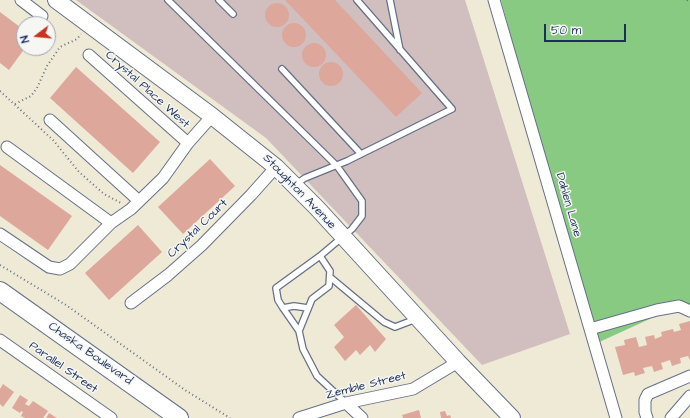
<!DOCTYPE html>
<html>
<head>
<meta charset="utf-8">
<style>
  body { margin:0 }
  #map { position:relative; width:690px; height:418px; overflow:hidden; background:#eeead6; font-family:"Architects Daughter",sans-serif }
  canvas { display:block }
  .north { position:absolute; left:16px; top:16px; width:40px; height:40px; box-sizing:border-box; background:#f6f6f2; border:1px solid #9ea6b7; border-radius:50%; rotate:254deg; font-size:11px; font-weight:700; line-height:16px; text-align:center; color:#1b2f5e }
  .north::after { content:''; display:block; margin:auto; width:14px; height:18px; background:#c8321e; clip-path:polygon(50% 0,100% 100%,50% 72%,0 100%) }
  .scale { position:absolute; left:544px; top:24px; width:82px; height:18px; box-sizing:border-box; border:2px solid #1b2f5e; border-top:0; padding-left:5px; font-size:12px; line-height:14px; white-space:nowrap; color:#1b2f5e; -webkit-text-stroke:3px #f6f6f2; paint-order:stroke }
</style>
</head>
<body>
<div id="map">
<canvas width="690" height="418"></canvas>
<div class="north">N</div>
<div class="scale">50 m</div>
</div>
<script>
const ctx = document.querySelector('canvas').getContext('2d');
ctx.lineJoin = 'round';
function fill(path, color) {
  ctx.fillStyle = color;
  ctx.fill(path, 'evenodd');
}
function shape(rows) {
  const path = new Path2D();
  for (const r of rows) {
    if (r.length === 3) {
      path.moveTo(r[0] + r[2], r[1]);
      path.arc(r[0], r[1], r[2], 0, 2 * Math.PI);
      continue;
    }
    path.moveTo(r[0], r[1]);
    for (let i = 2; i < r.length; i += 2) path.lineTo(r[i], r[i + 1]);
  }
  return path;
}
function stroke(path, color, width, dash) {
  ctx.strokeStyle = color;
  ctx.lineWidth = width;
  ctx.lineCap = dash ? 'butt' : 'round';
  ctx.setLineDash(dash || []);
  ctx.stroke(path);
}
function drawText(font, color, halo, rows, align = 'center') {
  ctx.font = font + ' "Architects Daughter",sans-serif';
  ctx.lineWidth = 3;
  ctx.setLineDash([]);
  ctx.textBaseline = 'middle';
  ctx.strokeStyle = halo;
  ctx.fillStyle = color;
  for (const [text, x, y, turn = 0] of rows) {
    ctx.save();
    ctx.translate(x, y);
    ctx.rotate((+turn || 0) * Math.PI / 180);
    ctx.textAlign = isNaN(turn) ? turn : align;
    if (halo) ctx.strokeText(text, 0, 0);
    ctx.fillText(text, 0, 0);
    ctx.restore();
  }
}
fill(shape([
  [76,0,465,0,570,334,482,365,266,138]
]), '#d1bfbf');
fill(shape([
  [501,0,690,0,690,313,678,306,595,344]
]), '#89ca82');
fill(shape([
  [285,0,335,0,422,93,396,117],
  [277,15,12],
  [0,12,24,30,25,48,9,70,0,63],
  [294,35,12],
  [314,55,12],
  [331,74,12],
  [76,67,160,142,133,173,50,98],
  [210,159,235,186,183,234,158,207],
  [0,165,72,216,48,250,0,216],
  [138,225,162,252,109,300,85,273],
  [356,305,386,339,375,352,370,345,360,355,356,350,345,361,334,347,344,337,334,325],
  [690,321,690,360,688,356,680,358,681,363,672,366,670,360,661,363,663,369,654,372,652,366,643,368,645,373,635,376,634,372,623,375,615,347,625,345,624,340,636,337,639,347,647,345,645,337,654,335,655,339,662,336,661,332,673,329,674,332,681,330,679,324],
  [3,384,14,392,3,407,0,404,0,389],
  [20,395,28,400,25,404,29,406,33,401,48,411,43,418,25,418,21,416,23,412,21,411,20,413,12,408],
  [419,410,421,418,403,418,402,415],
  [445,411,447,416,450,415,451,418,441,418,440,412],
  [49,413,57,418,46,418]
]), '#dda79c');
const lane = shape([
  [168,0,337,166,362,201,362,216,352,229,320,256,330,271,329,286,312,299,299,331,303,349,317,376,346,403],
  [219,0,233,14],
  [390,0,400,50],
  [282,69,361,154],
  [296,184,305,178,347,161,452,109,357,0],
  [330,277,384,322,395,327,416,319],
  [283,308,294,306,308,308],
  [299,331,283,308,278,300,276,288,320,256]
]);
const street = shape([
  [21,0,42,16],
  [494,0,616,418],
  [89,55,188,143],
  [50,120,139,201],
  [7,147,111,223],
  [0,234,49,267,60,269,70,264,111,223,131,209,163,178,188,143,212,116],
  [131,303,168,275,202,245,251,195,276,167],
  [590,329,657,310,679,306,690,311],
  [0,340,111,418],
  [346,403,362,418],
  [299,418,346,403,413,389,458,362],
  [647,418,645,412,645,400,648,394,690,376],
  [671,418,690,396]
]);
const secondary = shape([
  [56,0,212,116,276,167,317,208,458,362,512,418]
]);
const primary = shape([
  [0,291,179,418]
]);
stroke(lane, '#657088', 8);
stroke(street, '#657088', 13);
stroke(secondary, '#657088', 18);
stroke(primary, '#657088', 20);
stroke(shape([
  [687,0,690,2],
  [0,91,53,140,79,172,104,194,121,203],
  [15,104,31,96,37,88,47,66,60,47,77,39,81,34],
  [0,265,66,305,185,390,230,418]
]), '#657088', 2, [1, 3]);
stroke(lane, '#fff', 5.5);
stroke(street, '#fff', 11);
stroke(secondary, '#fff', 16);
stroke(primary, '#fff', 18);
drawText('12px', '#1b2f5e', '#f6f6f2', [
  ["Crystal Place West",147,90,42],
  ["Stoughton Avenue",299,192,46],
  ["Dahlen Lane",568,205,74],
  ["Crystal Court",198,229,-44],
  ["Chaska Boulevard",90,354,35],
  ["Parallel Street",63,368,35],
  ["Zemble Street",366,386,-14]
]);
</script>
</body>
</html>
